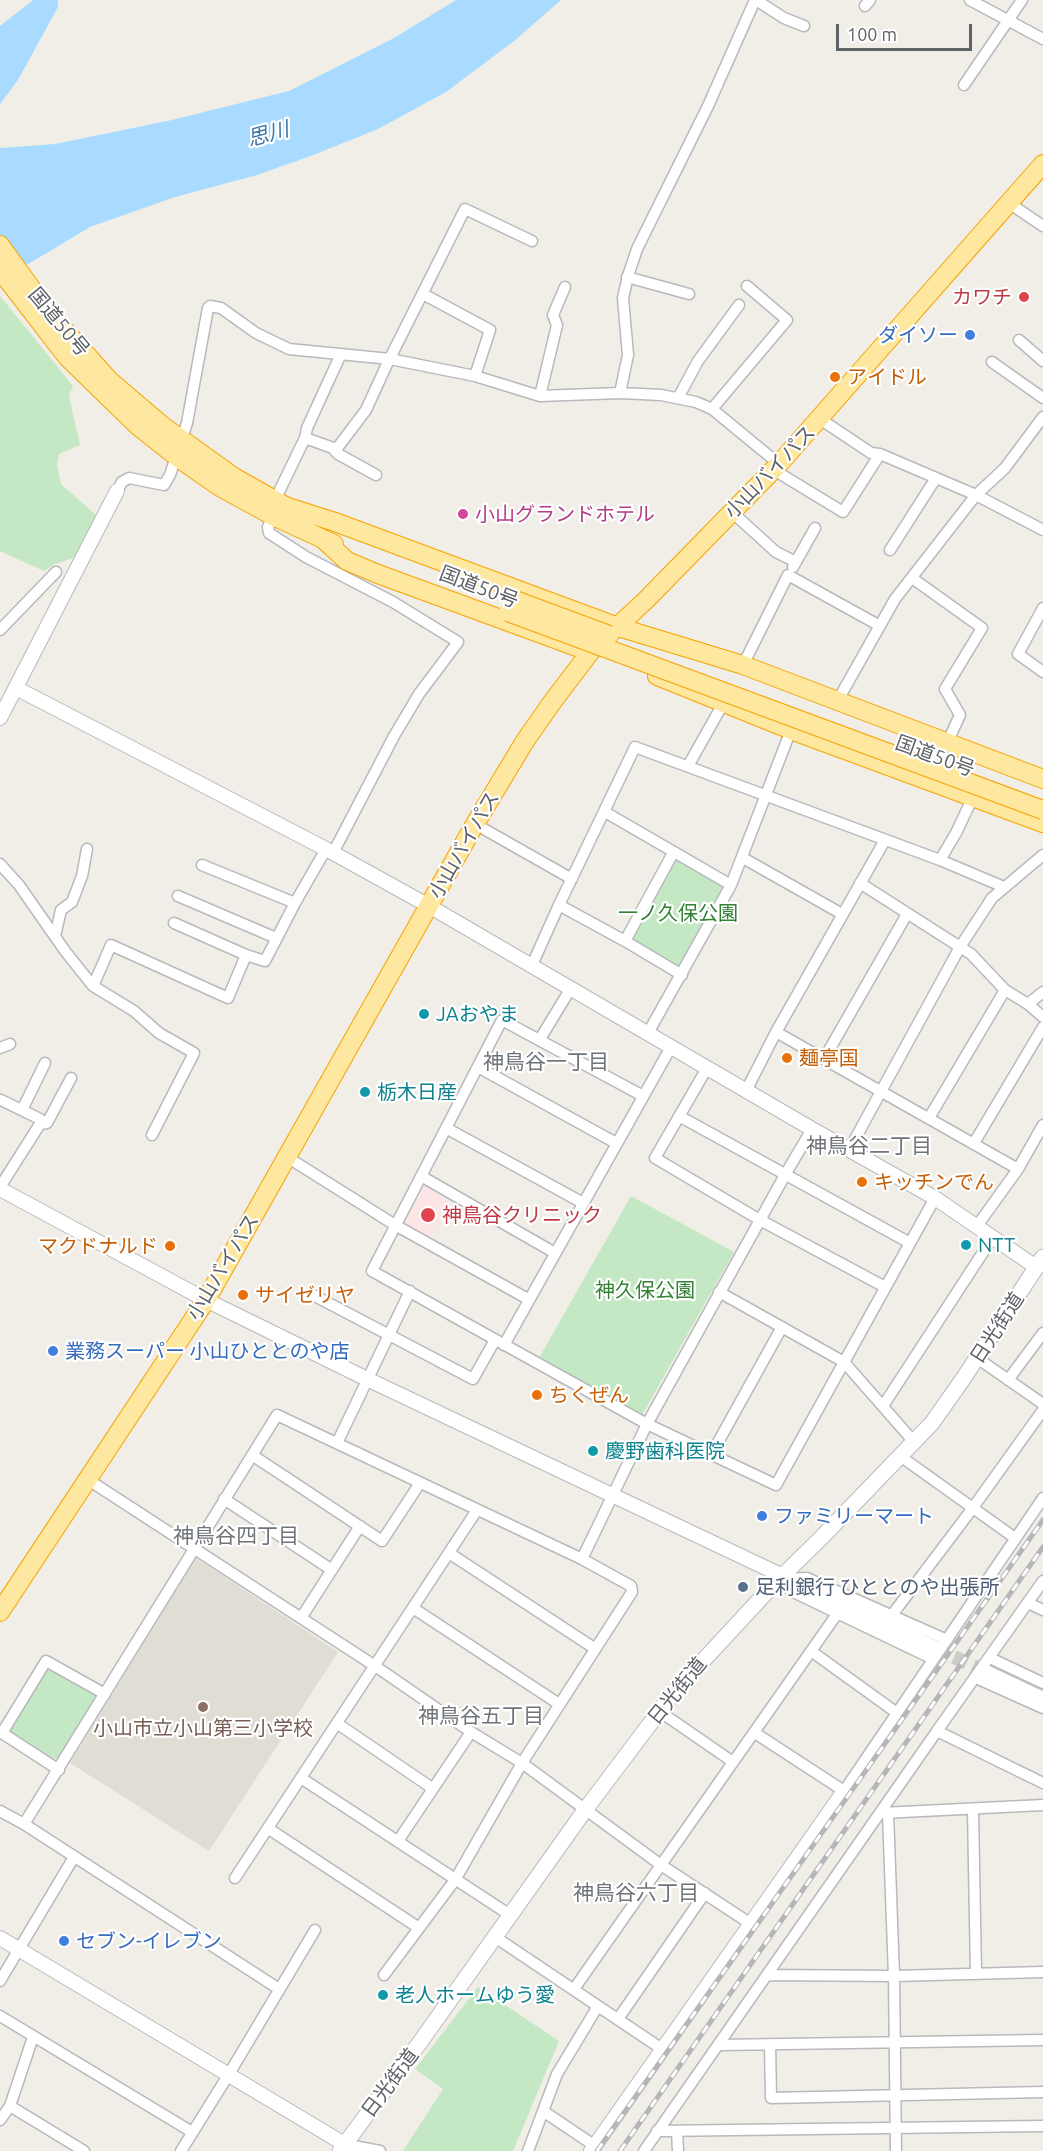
<!DOCTYPE html>
<html>
<head>
<meta charset="utf-8">
<style>
  body { margin:0 }
  #map { position:relative; width:1043px; height:2151px; overflow:hidden; background:#f0eee6; font-family:Ubuntu,sans-serif }
  canvas { display:block }
  .scale { position:absolute; left:836px; top:24px; width:136px; height:27px; box-sizing:border-box; border:3px solid #5e6267; border-top:0; padding-left:8px; font-size:18px; line-height:21px; white-space:nowrap; color:#5e6267; -webkit-text-stroke:4px #fff; paint-order:stroke }
</style>
</head>
<body>
<div id="map">
<canvas width="1043" height="2151"></canvas>
<div class="scale">100 m</div>
</div>
<script>
const ctx = document.querySelector('canvas').getContext('2d');
ctx.lineJoin = 'round';
function fill(path, color) {
  ctx.fillStyle = color;
  ctx.fill(path, 'evenodd');
}
function shape(rows) {
  const path = new Path2D();
  for (const r of rows) {
    path.moveTo(r[0], r[1]);
    for (let i = 2; i < r.length; i += 2) path.lineTo(r[i], r[i + 1]);
  }
  return path;
}
function stroke(path, color, width, dash) {
  ctx.strokeStyle = color;
  ctx.lineWidth = width;
  ctx.lineCap = dash ? 'butt' : 'round';
  ctx.setLineDash(dash || []);
  ctx.stroke(path);
}
function drawText(font, color, halo, rows, align = 'center') {
  ctx.font = font + ' Ubuntu,"Noto Sans JP",sans-serif';
  ctx.lineWidth = 4.5;
  ctx.setLineDash([]);
  ctx.textBaseline = 'middle';
  ctx.strokeStyle = halo;
  ctx.fillStyle = color;
  for (const [text, x, y, turn = 0] of rows) {
    ctx.save();
    ctx.translate(x, y);
    ctx.rotate((+turn || 0) * Math.PI / 180);
    ctx.textAlign = isNaN(turn) ? turn : align;
    if (halo) ctx.strokeText(text, 0, 0);
    ctx.fillText(text, 0, 0);
    ctx.restore();
  }
}
fill(shape([
  [196,1558,338,1652,209,1851,70,1763]
]), '#e0ddd4');
fill(shape([
  [425,1185,454,1207,428,1237,404,1223]
]), '#fce5e4');
fill(shape([
  [0,296,73,386,69,396,80,445,59,454,57,465,61,484,96,515,77,557,55,564,44,571,0,551],
  [675,858,727,887,681,968,629,940],
  [631,1196,734,1252,642,1415,539,1358],
  [50,1665,95,1691,98,1698,61,1757,54,1759,11,1734,9,1729,27,1697],
  [478,1987,559,2041,513,2151,403,2151,443,2089,415,2069]
]), '#c4e8c3');
fill(shape([
  [33,0,58,0,58,7,18,80,0,104,0,26],
  [456,0,561,0,514,41,446,92,378,129,316,154,257,175,175,197,90,227,0,281,0,148,55,144,172,120,289,91,394,38]
]), '#a8dbff');
stroke(shape([
  [935,1648,986,1672]
]), '#cccbc6', 14, [14, 7]);
const minor = shape([
  [756,0,784,18,804,26],
  [970,0,1043,39],
  [865,6,870,0],
  [964,85,1022,0],
  [1009,203,1043,226],
  [627,277,689,294],
  [423,294,490,330,475,376],
  [1019,340,1043,361],
  [992,362,1043,398],
  [620,393,628,355,623,298,628,276,637,249,708,106,755,0],
  [540,396,557,325,553,315,565,287],
  [678,398,698,361,739,305],
  [712,409,787,320,747,286],
  [820,419,871,453,880,454,976,495,1043,530],
  [305,438,336,449],
  [774,470,843,512,880,454],
  [376,475,338,454,335,451,366,410,387,364,465,209,532,241],
  [117,491,122,482,129,478,164,485,170,475,187,423,208,308,210,306,221,308,256,333,289,349,390,359,475,376,540,396,620,393,661,395,696,402,712,409,779,464],
  [275,500,305,438,307,428,341,354],
  [732,512,776,552,796,562],
  [273,516,268,527,269,533,306,557,393,602,458,642,419,694,394,736,333,853],
  [890,550,936,478],
  [793,567,815,528],
  [912,578,982,628,945,689,960,715,948,741],
  [1043,608,1018,654,1043,672],
  [0,630,56,572],
  [743,665,788,575,880,626],
  [838,700,895,599,976,495,1005,468,1043,417],
  [688,766,724,702],
  [605,812,731,885],
  [475,824,572,879],
  [743,858,842,914],
  [940,860,956,833,973,797],
  [0,864,19,885,65,951,93,986,134,1011,159,1033,194,1053,152,1135],
  [202,865,295,903],
  [860,883,971,954,1005,990,1028,1004,1043,1017],
  [178,896,276,938],
  [559,905,625,941,682,975],
  [174,923,246,955],
  [55,936,61,910,72,902,82,876,87,849],
  [625,941,673,853],
  [532,965,559,905,635,747,940,860,1004,887],
  [93,986,111,945,228,998,246,955,265,961,295,903,326,849],
  [1028,1004,1043,992],
  [776,1032,1018,1169],
  [648,1033,731,885,791,730],
  [540,1039,571,988],
  [0,1048,10,1044],
  [824,1059,907,914],
  [478,1067,616,1143],
  [707,1068,655,1158,760,1220,885,1287],
  [746,1091,776,1032,885,840],
  [643,1096,502,1020,372,1271,647,1424,776,1485,935,1198],
  [22,1110,45,1063],
  [679,1116,910,1243],
  [929,1118,1005,990],
  [40,1124,47,1123,71,1078],
  [446,1128,583,1203],
  [974,1143,1043,1027],
  [849,1150,960,947,992,898,1043,855],
  [287,1157,395,1225,528,1299],
  [421,1176,555,1253],
  [0,1187,40,1124,40,1119,1,1100],
  [977,1226,1018,1169,1043,1125],
  [719,1292,844,1362,914,1442],
  [313,1295,473,1379,495,1340],
  [504,1345,671,1047],
  [977,1358,1043,1404],
  [1008,1380,1043,1333],
  [883,1406,993,1237],
  [337,1443,410,1291],
  [252,1455,382,1541,420,1483],
  [711,1455,782,1327],
  [900,1456,1015,1538],
  [87,1479,375,1666,471,1732,522,1763,661,1865,751,1924],
  [224,1499,332,1570],
  [449,1553,594,1648],
  [582,1559,647,1424,785,1175,812,1129],
  [1043,1581,937,1731,1043,1783],
  [1028,1603,1043,1610],
  [413,1608,559,1704],
  [892,1615,972,1509,1043,1410],
  [301,1618,360,1526],
  [811,1651,897,1713],
  [990,1658,1043,1683],
  [933,1659,791,1591,787,1579,807,1578,947,1640],
  [976,1678,1043,1708],
  [659,1711,733,1762],
  [338,1724,432,1788],
  [755,1733,844,1791,1043,1498],
  [59,1770,2,1733,46,1661,105,1694],
  [301,1778,510,1915],
  [973,1810,976,1974],
  [0,1811,24,1824,279,1989],
  [882,1813,1043,1805],
  [888,1813,894,1976,896,2151],
  [24,1824,277,1415,582,1559,631,1586,632,1592,522,1763,455,1880,384,1975],
  [269,1829,419,1928],
  [398,1841,471,1732],
  [235,1878,477,1510],
  [495,1937,662,2049],
  [768,1975,894,1976,1043,1972],
  [0,1981,74,1857],
  [574,1989,837,1614],
  [0,2016,192,2132],
  [618,2019,705,1893],
  [770,2044,771,2098,1043,2092],
  [719,2045,1043,2040],
  [10,2106,84,2151],
  [543,2111,595,2146],
  [0,2120,10,2106,33,2037],
  [657,2131,1043,2126],
  [677,2131,678,2151],
  [348,2145,380,2151],
  [181,2151,229,2074,315,1930],
  [528,2151,557,2074,598,2006],
  [644,2151,937,1731]
]);
const tertiary = shape([
  [16,688,326,849,429,906,812,1129,935,1198,1036,1267],
  [0,718,117,491],
  [0,1189,206,1300,367,1379,935,1648],
  [986,1672,1043,1699],
  [0,1938,356,2151],
  [591,2151,844,1791]
]);
const secondary = shape([
  [340,2151,421,2041,585,1810,674,1692,775,1583,821,1538,932,1423,963,1379,1043,1257]
]);
const trunk = shape([
  [0,245,50,314,109,380,163,426,234,477,296,512],
  [0,270,67,357,139,427,177,457,220,487,273,516,334,544],
  [285,506,335,522,618,627,743,665,1043,779],
  [324,540,347,561,378,574,577,647],
  [657,676,791,730,1043,823],
  [0,1612,206,1300,475,824,525,741,553,701,591,651,646,600,779,464,1043,164]
]);
stroke(minor, '#b7b9bd', 13);
stroke(tertiary, '#b7b9bd', 16);
stroke(secondary, '#b8bbc0', 17);
stroke(trunk, '#f7a200', 20);
stroke(minor, '#fff', 10);
stroke(tertiary, '#fff', 14);
stroke(secondary, '#fff', 15);
stroke(trunk, '#fee79e', 18);
const rail = shape([
  [597,2151,1043,1520],
  [620,2151,1043,1547]
]);
stroke(rail, '#b5b6b7', 5);
stroke(rail, '#fff', 3, [9]);
const trunkBridge = shape([
  [512,599,609,635],
  [508,612,1043,810]
]);
stroke(trunkBridge, '#f7a200', 20, []);
stroke(trunkBridge, '#fee79e', 18);
for (const [x, y, r, color] of [
  [1024,297,6,"#e0444e"],
  [970,335,6,"#3f7fe0"],
  [835,377,6,"#e8710a"],
  [463,514,6,"#d1479c"],
  [424,1014,6,"#0f9aa8"],
  [787,1058,6,"#e8710a"],
  [365,1092,6,"#0f9aa8"],
  [862,1182,6,"#e8710a"],
  [428,1215,8,"#e0444e"],
  [966,1245,6,"#0f9aa8"],
  [170,1246,6,"#e8710a"],
  [243,1295,6,"#e8710a"],
  [53,1351,6,"#3f7fe0"],
  [537,1395,6,"#e8710a"],
  [593,1451,6,"#0f9aa8"],
  [762,1516,6,"#3f7fe0"],
  [743,1587,6,"#5c6f8a"],
  [203,1707,6,"#8d6e63"],
  [64,1941,6,"#3f7fe0"],
  [383,1995,6,"#0f9aa8"]
]) {
  const dot = new Path2D();
  dot.arc(x, y, r, 0, 2 * Math.PI);
  ctx.fillStyle = color;
  ctx.fill(dot);
  stroke(dot, '#fff', 2);
}
drawText('20px', '#be3a42', '#fff', [
  ["カワチ",1012,297],
  ["神鳥谷クリニック",442,1215,"left"]
], 'right');
drawText('20px', '#5e6267', '#fff', [
  ["国道50号",59,322,50],
  ["小山バイパス",770,472,-46],
  ["国道50号",479,587,21],
  ["国道50号",935,756,20],
  ["小山バイパス",464,845,-60],
  ["小山バイパス",223,1267,-59],
  ["日光街道",997,1328,-57],
  ["日光街道",677,1691,-51],
  ["日光街道",390,2083,-53]
]);
drawText('20px', '#366cbe', '#fff', [
  ["ダイソー",958,335,"right"],
  ["業務スーパー 小山ひととのや店",65,1351],
  ["ファミリーマート",774,1516],
  ["セブン-イレブン",76,1941]
], 'left');
drawText('20px', '#c56008', '#fff', [
  ["アイドル",847,377],
  ["麺亭国",799,1058],
  ["キッチンでん",874,1182],
  ["マクドナルド",158,1246,"right"],
  ["サイゼリヤ",255,1295],
  ["ちくぜん",549,1395]
], 'left');
drawText('20px', '#b23c85', '#fff', [
  ["小山グランドホテル",475,514]
], 'left');
drawText('20px', '#338134', '#fff', [
  ["一ノ久保公園",678,913],
  ["神久保公園",645,1290]
]);
drawText('20px', '#0d838f', '#fff', [
  ["JAおやま",436,1014],
  ["栃木日産",377,1092],
  ["NTT",978,1245],
  ["慶野歯科医院",605,1451],
  ["老人ホームゆう愛",395,1995]
], 'left');
drawText('20px', '#4e5e75', '#fff', [
  ["足利銀行 ひととのや出張所",755,1587]
], 'left');
drawText('20px', '#785e54', '#fff', [
  ["小山市立小山第三小学校",203,1728]
]);
drawText('italic 21px', '#3f76aa', '#fff', [
  ["思川",268,134,-15]
]);
drawText('21px', '#6f7479', '#fff', [
  ["神鳥谷一丁目",546,1062],
  ["神鳥谷二丁目",869,1146],
  ["神鳥谷四丁目",236,1536],
  ["神鳥谷五丁目",481,1716],
  ["神鳥谷六丁目",636,1893]
]);
</script>
</body>
</html>
